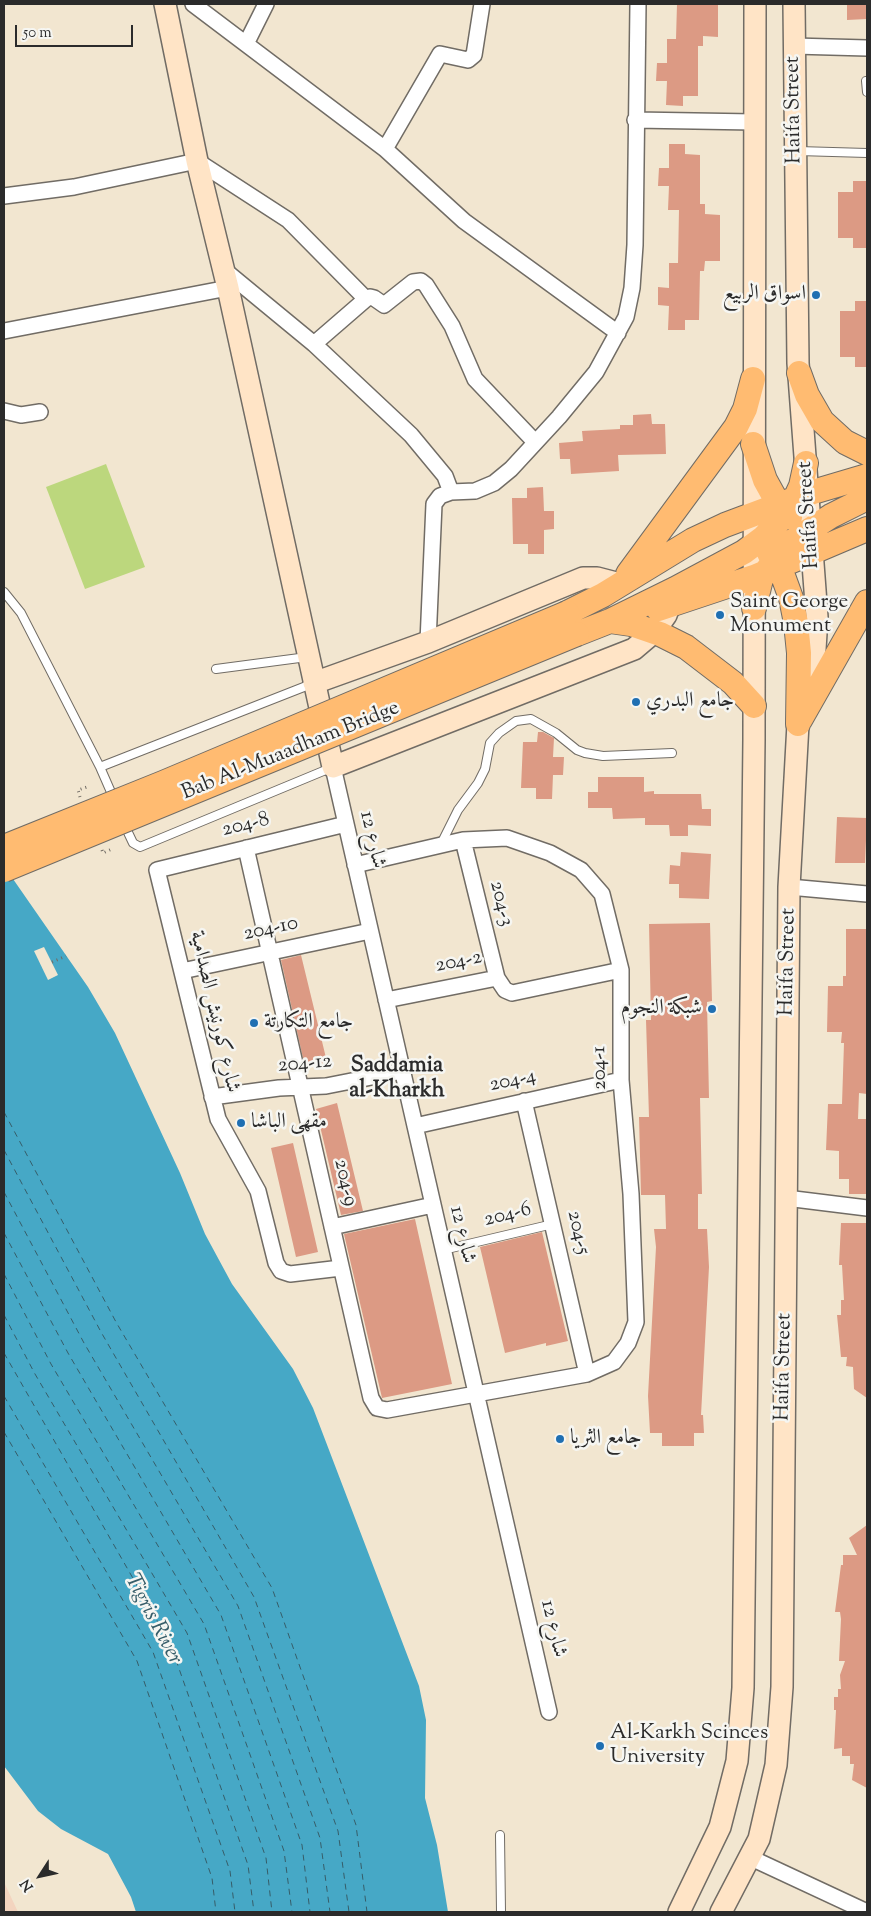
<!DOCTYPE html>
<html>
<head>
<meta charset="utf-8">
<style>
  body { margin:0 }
  #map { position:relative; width:871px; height:1916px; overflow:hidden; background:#f2e6d0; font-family:"Sorts Mill Goudy",serif }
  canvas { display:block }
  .frame { position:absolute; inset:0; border:5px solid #2b2b2b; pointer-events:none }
  .north { position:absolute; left:15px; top:1851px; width:50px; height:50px; -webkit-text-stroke:4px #f6f6f2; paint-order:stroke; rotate:235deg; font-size:14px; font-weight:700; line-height:20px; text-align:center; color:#2b2b2b }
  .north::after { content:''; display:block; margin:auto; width:18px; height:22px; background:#2b2b2b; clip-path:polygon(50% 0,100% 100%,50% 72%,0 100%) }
  .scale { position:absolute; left:15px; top:25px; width:118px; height:22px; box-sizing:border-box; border:2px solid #2b2b2b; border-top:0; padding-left:6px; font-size:15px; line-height:18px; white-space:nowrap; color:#2b2b2b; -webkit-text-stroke:4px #f6f6f2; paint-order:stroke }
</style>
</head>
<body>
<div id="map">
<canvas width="871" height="1916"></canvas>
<div class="frame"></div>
<div class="north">N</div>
<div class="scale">50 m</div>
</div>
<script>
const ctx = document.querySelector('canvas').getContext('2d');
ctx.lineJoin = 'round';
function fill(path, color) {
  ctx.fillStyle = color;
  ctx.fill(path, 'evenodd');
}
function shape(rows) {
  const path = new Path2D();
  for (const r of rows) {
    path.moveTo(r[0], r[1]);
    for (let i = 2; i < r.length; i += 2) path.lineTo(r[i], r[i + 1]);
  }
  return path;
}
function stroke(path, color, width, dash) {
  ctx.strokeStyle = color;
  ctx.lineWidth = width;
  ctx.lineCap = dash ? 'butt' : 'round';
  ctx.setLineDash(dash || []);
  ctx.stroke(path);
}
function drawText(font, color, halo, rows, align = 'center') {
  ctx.font = font + ' "Sorts Mill Goudy",Amiri,serif';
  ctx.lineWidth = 5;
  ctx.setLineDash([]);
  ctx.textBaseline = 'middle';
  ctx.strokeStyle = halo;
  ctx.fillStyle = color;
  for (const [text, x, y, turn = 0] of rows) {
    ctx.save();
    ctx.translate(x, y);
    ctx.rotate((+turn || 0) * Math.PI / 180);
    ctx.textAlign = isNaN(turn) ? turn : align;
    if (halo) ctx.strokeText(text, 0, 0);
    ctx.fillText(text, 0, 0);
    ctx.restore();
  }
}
fill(shape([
  [4,1882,18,1912,4,1912]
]), '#f3d4bf');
fill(shape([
  [106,464,145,567,85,589,46,487]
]), '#bcd77d');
fill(shape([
  [4,866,88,987,115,1033,180,1173,205,1234,232,1284,293,1369,313,1408,419,1686,426,1720,425,1798,437,1845,448,1912,136,1912,131,1897,108,1854,61,1829,38,1811,4,1766]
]), '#46a8c6');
fill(shape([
  [44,947,58,975,48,980,34,951]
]), '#f2e6d0');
stroke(shape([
  [4,1112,116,1322,272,1588,356,1825,367,1912],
  [4,1150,101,1332,254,1597,338,1831,349,1912],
  [4,1192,84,1343,238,1606,320,1838,330,1912],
  [4,1233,68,1353,221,1615,302,1845,310,1912],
  [4,1274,51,1364,204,1624,284,1851,292,1912],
  [4,1315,35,1374,187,1633,266,1858,272,1912],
  [4,1353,170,1643,248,1865,254,1912],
  [4,1396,153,1652,230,1871,235,1912],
  [4,1432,137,1661,212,1878,216,1912]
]), '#365d69', 1, [6, 5]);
fill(shape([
  [677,4,718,4,718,37,703,36,703,46,698,46,698,96,683,96,683,106,666,105,667,81,656,81,657,63,667,63,667,39,676,39],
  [847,4,867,4,867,19,847,20],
  [669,144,685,144,685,154,700,155,700,204,705,204,705,214,720,215,720,261,705,261,704,271,700,271,699,320,685,320,685,330,668,330,669,306,658,305,658,287,669,288,669,263,678,263,679,210,668,210,669,186,658,186,659,168,669,168],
  [853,181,867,181,867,248,853,248,853,238,838,238,838,192,853,192],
  [855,301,867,301,867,367,855,367,855,357,840,357,840,311,855,311],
  [651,414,652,424,665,424,666,454,618,455,619,471,571,474,570,459,560,459,559,443,583,441,582,431,620,429,620,425,633,425,633,415],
  [543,487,544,511,554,511,554,529,544,530,544,554,528,554,528,544,513,544,512,498,527,498,527,488],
  [538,732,543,732,554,738,553,757,564,757,563,775,553,775,552,799,536,799,536,788,521,788,523,742,537,742],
  [598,777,644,777,644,792,654,791,654,794,701,794,702,809,711,809,711,826,688,825,688,836,670,836,669,825,645,825,645,818,613,819,612,808,588,808,588,792,598,792],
  [837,817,867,818,865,863,835,863],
  [681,852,711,854,709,899,679,898,679,884,669,884,670,865,680,866],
  [710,923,712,1001,707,1002,709,1098,700,1098,702,1194,698,1194,698,1229,707,1229,709,1267,701,1415,703,1415,704,1433,694,1433,694,1446,662,1446,662,1433,650,1433,648,1396,656,1247,654,1229,666,1229,665,1195,641,1195,639,1117,649,1117,646,1020,651,1020,649,924],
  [846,929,867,929,867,1094,859,1093,858,1119,867,1119,867,1194,849,1194,849,1179,839,1179,839,1151,826,1150,828,1104,842,1104,844,1043,841,1043,842,1032,827,1032,828,986,843,986,843,976,846,976],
  [301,955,327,1062,305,1067,281,960],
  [337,1103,363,1211,341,1215,316,1109],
  [293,1143,318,1252,296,1257,271,1148],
  [415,1219,452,1384,382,1398,344,1234],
  [841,1223,867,1223,867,1398,854,1389,853,1367,846,1366,847,1357,841,1357,837,1315,841,1315,841,1300,844,1300,842,1265,839,1265],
  [542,1232,568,1341,546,1346,546,1343,505,1353,480,1247],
  [867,1525,867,1788,852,1780,854,1764,850,1764,850,1756,842,1756,842,1748,834,1749,836,1710,834,1710,834,1697,838,1697,838,1689,841,1689,840,1675,845,1661,839,1661,841,1619,840,1612,835,1612,841,1565,843,1565,843,1555,857,1555,849,1538]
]), '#dc9a84');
const lane = shape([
  [866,81,867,92],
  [798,151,867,153],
  [4,592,21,613,100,767],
  [216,669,307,657],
  [114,799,100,767,314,683],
  [124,824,133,843,140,847,333,767],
  [441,844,458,810,478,783,485,769,490,743,499,733,516,721,531,719,556,733,577,750,585,753,603,756,672,753],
  [443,1250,553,1224],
  [500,1835,501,1912]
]);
const street = shape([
  [193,4,385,149,464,221,618,333],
  [246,44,266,4],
  [794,46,867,48],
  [635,120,754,122],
  [385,149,440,54,468,60,474,55,482,4],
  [4,196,74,187,197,161,288,220,366,299],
  [223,269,314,344,411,435,445,476,451,492],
  [4,331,228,288],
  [314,344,366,299,370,297,374,298,384,305,413,282,421,281,426,285,452,326,475,379,535,442],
  [4,411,21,415,40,412],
  [428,642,434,504,440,496,451,492,475,491,494,483,511,469,559,417,596,372,626,317,632,288,635,245,638,4],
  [333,767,549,1712],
  [463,840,497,978],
  [246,848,371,1398,377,1408,387,1410,587,1374,614,1362,628,1343,636,1322,631,1194,621,1080,621,970,602,894,581,870,550,853,507,838,463,840,355,865],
  [789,887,867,894],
  [182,971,370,931],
  [386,1000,497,978,505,990,512,993,621,970],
  [212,1097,279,1088,326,1086,402,1071],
  [524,1101,587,1374],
  [415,1126,621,1080],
  [786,1198,867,1208],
  [332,1227,433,1205],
  [341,1268,290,1274,281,1271,276,1263,258,1191,218,1119,157,870,346,824],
  [749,1857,867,1912]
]);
const secondary = shape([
  [165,4,197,161,228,288,333,767,634,649,654,632,666,615,674,594],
  [314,683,428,642,583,578,597,578,620,584],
  [679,1912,720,1827,737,1761,743,1688,754,740,755,4],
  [721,1912,759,1839,776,1765,782,1687,789,887,798,724,815,649,817,617,798,363,794,4]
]);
const primary = shape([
  [799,373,807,395,822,421,845,442,867,453],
  [753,444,765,480,776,500,790,517],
  [769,553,783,576,791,598,796,623,799,653,798,724],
  [628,574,736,427,745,409,753,379],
  [754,608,761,579,774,560,791,542,831,516,867,498],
  [658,609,754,577,867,529],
  [567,613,603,595,693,540,725,525,813,492,867,476],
  [610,621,631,624,660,634,686,647,733,683,754,706],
  [577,634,610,621,675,589,744,552,764,537,780,520,795,499,801,486,806,463],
  [800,720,867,602]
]);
stroke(lane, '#716c65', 10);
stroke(street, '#716c65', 18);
stroke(secondary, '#716c65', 24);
stroke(primary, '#716c65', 26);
stroke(shape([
  [80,797,78,790,87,787],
  [102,850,103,853,112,849],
  [52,962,66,956]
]), '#716c65', 3, [1, 4]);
stroke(lane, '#fff', 8);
stroke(street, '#fff', 15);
stroke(secondary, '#ffe4c6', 21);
stroke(primary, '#ffbb71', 24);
const primaryBridge = shape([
  [4,847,163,783,567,613],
  [4,870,577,634]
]);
stroke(primaryBridge, '#716c65', 26, []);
stroke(primaryBridge, '#ffbb71', 24);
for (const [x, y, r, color] of [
  [816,295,5,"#1f6fb2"],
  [720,615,5,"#1f6fb2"],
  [636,702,5,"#1f6fb2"],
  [712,1009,5,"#1f6fb2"],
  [254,1023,5,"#1f6fb2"],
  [241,1123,5,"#1f6fb2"],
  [560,1439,5,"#1f6fb2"],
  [600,1746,5,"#1f6fb2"]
]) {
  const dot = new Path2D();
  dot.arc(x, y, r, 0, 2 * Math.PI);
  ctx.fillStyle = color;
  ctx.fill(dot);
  stroke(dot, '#f6f6f2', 2);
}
drawText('21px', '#2b2b2b', '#f6f6f2', [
  ["Haifa Street",795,110,-91],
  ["Haifa Street",810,515,-94],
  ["Bab Al-Muaadham Bridge",291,752,-22],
  ["204-8",246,826,-14],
  ["شارع 12",371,840,77],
  ["204-3",500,904,76],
  ["204-10",271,930,-12],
  ["Haifa Street",789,962,-89],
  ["204-2",459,963,-11],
  ["شارع كورنيش الصدامية",213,1012,77],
  ["204-12",305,1065,-5],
  ["204-1",601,1068,-91],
  ["204-4",513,1082,-12],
  ["204-9",344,1183,77],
  ["204-6",508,1216,-14],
  ["204-5",577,1233,77],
  ["شارع 12",461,1235,77],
  ["Haifa Street",785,1367,-89],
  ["شارع 12",552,1629,77]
]);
drawText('21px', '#2b2b2b', '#f6f6f2', [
  ["اسواق الربيع",806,295,"right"],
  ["Saint George",730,603],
  ["Monument",730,627],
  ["جامع البدري",646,702],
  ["شبكة النجوم",702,1009,"right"],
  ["جامع التكارتة",264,1023],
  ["مقهى الباشا",251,1123],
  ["جامع الثريا",570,1439],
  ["Al-Karkh Scinces",610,1734],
  ["University",610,1758]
], 'left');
drawText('bold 22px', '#2b2b2b', '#f6f6f2', [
  ["Saddamia",397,1067],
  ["al-Kharkh",397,1092]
]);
drawText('italic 22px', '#365d69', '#f6f6f2', [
  ["Tigris River",152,1620,62]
]);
</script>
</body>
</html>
